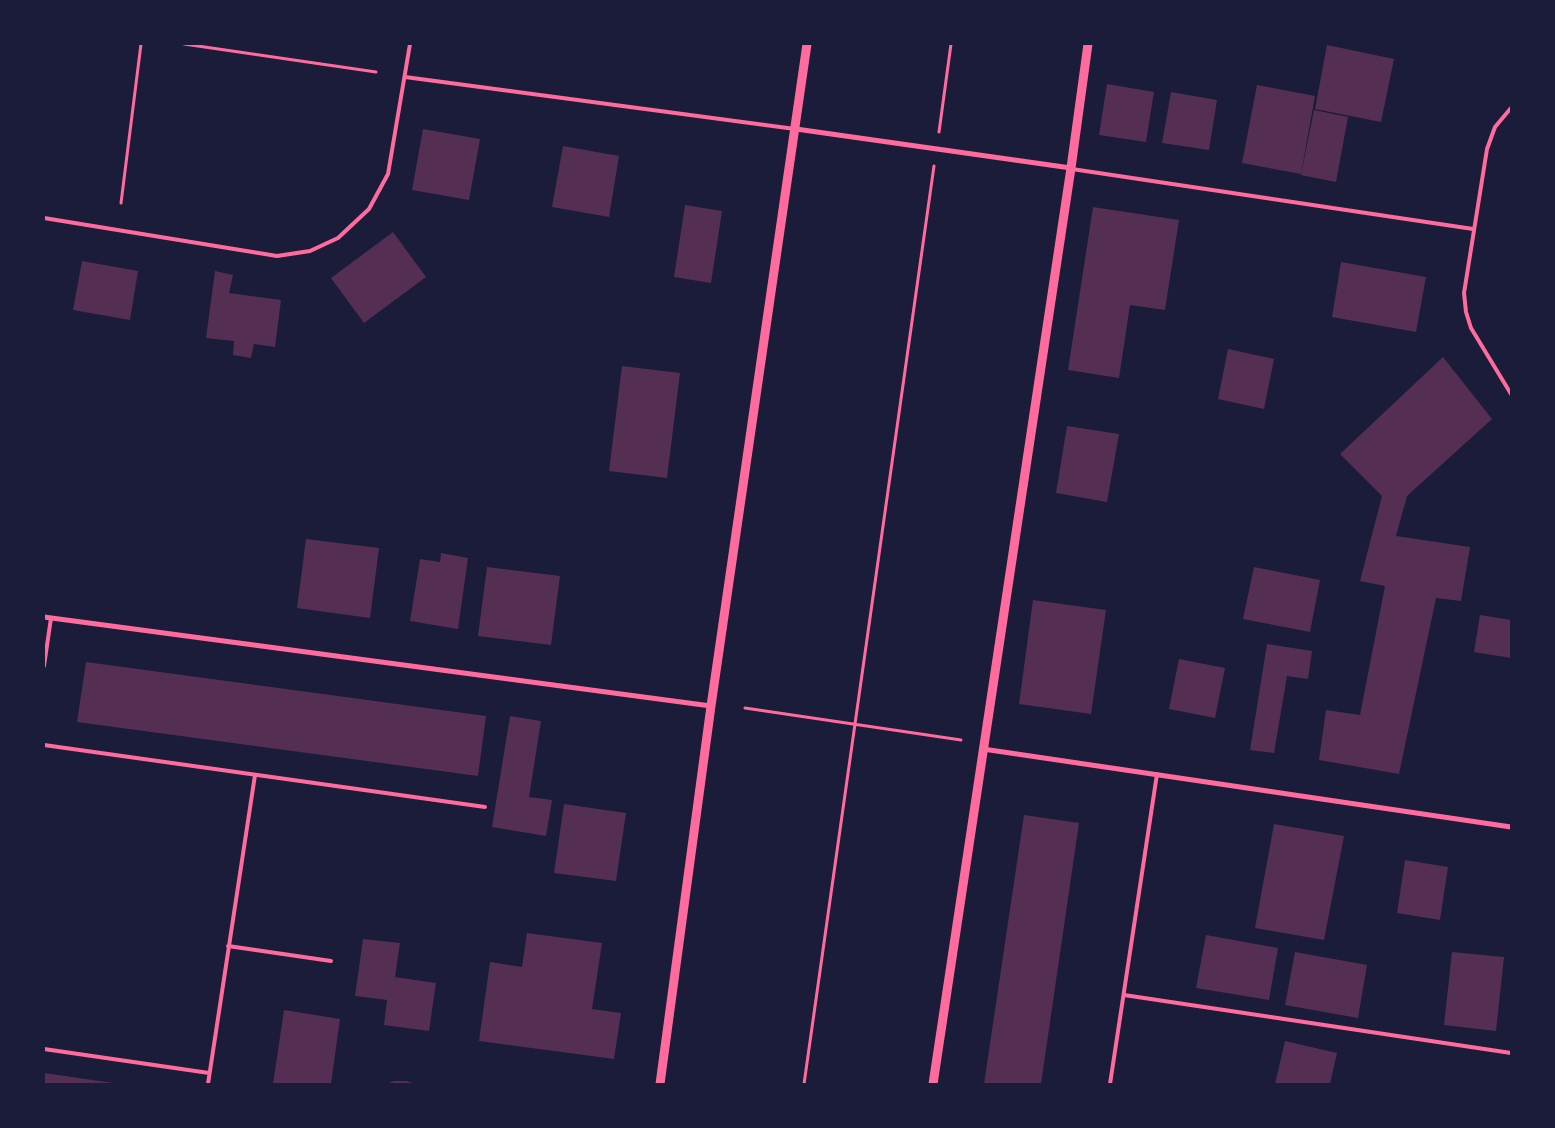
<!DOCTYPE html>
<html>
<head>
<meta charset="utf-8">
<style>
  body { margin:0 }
  #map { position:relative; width:1555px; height:1128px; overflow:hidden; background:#1b1b3a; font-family:Raleway,sans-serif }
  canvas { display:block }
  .frame { position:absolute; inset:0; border:45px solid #1b1b3a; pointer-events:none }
</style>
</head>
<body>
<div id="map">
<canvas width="1555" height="1128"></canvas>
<div class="frame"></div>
</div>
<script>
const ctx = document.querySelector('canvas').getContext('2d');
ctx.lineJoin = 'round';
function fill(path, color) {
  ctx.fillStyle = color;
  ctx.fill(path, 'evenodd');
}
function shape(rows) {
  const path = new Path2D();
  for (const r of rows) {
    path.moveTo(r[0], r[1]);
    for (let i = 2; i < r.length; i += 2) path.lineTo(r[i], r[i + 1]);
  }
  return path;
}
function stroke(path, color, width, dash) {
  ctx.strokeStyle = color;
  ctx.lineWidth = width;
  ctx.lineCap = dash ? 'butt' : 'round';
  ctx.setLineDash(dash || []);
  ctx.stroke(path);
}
fill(shape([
  [1327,45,1394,59,1381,122,1315,109],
  [1107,84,1154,92,1146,142,1099,135],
  [1257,85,1315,96,1301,174,1242,163],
  [1171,92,1217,100,1209,150,1162,143],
  [1314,110,1348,117,1336,182,1301,175],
  [423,129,480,139,469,200,412,190],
  [563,146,619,156,609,217,552,207],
  [685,205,722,211,711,283,674,277],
  [1093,207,1179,220,1165,310,1130,305,1119,378,1068,370],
  [393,232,426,277,364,323,331,278],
  [82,261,138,271,130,320,73,310],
  [1341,262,1426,277,1416,332,1332,317],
  [215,271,233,275,229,293,281,300,275,347,254,344,251,358,233,355,234,341,206,338],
  [1228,349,1274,359,1264,409,1218,399],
  [1443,357,1492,419,1407,496,1396,536,1470,547,1461,601,1436,598,1399,774,1319,760,1326,710,1360,715,1385,586,1360,581,1382,496,1340,454],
  [622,366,680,373,667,478,609,471],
  [1067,426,1119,434,1107,502,1056,493],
  [306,539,379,548,370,618,297,608],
  [441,553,468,558,458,629,410,621,420,559,440,562],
  [487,567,560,576,551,645,478,636],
  [1254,567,1320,580,1310,632,1243,619],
  [1033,600,1106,610,1091,714,1019,704],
  [1480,615,1511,620,1511,658,1474,652],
  [1267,644,1312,651,1308,679,1287,676,1274,753,1250,750],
  [1179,659,1225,668,1215,718,1169,709],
  [86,662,486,716,478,776,77,722],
  [510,716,541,721,529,797,552,800,546,836,492,827],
  [564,804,626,813,616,881,554,873],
  [1024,815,1079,823,1041,1084,984,1084],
  [1274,824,1344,836,1324,940,1255,928],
  [1405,860,1448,867,1440,920,1397,913],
  [527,933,602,943,592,1009,621,1013,614,1059,479,1041,490,962,522,967],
  [1206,935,1278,948,1269,1000,1196,988],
  [363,939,400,943,395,977,436,983,429,1031,384,1025,387,1000,355,996],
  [1295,952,1367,965,1358,1018,1285,1005],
  [1452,952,1504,957,1496,1031,1444,1025],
  [284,1010,340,1019,331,1084,273,1084],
  [1285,1041,1337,1053,1330,1084,1275,1084],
  [44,1073,113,1083,113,1084,44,1084],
  [394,1081,406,1081,416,1084,386,1084]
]), '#542f53');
stroke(shape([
  [184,44,376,72],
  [939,132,951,44],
  [121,203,141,44],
  [745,708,961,740],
  [804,1084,934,166]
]), '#ff6b9d', 3);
stroke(shape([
  [405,77,795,129],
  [1511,108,1495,127,1487,149,1464,293,1466,312,1471,328,1511,394],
  [1072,169,1473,229],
  [44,218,277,256,310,251,338,238,369,209,388,174,410,44],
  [44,666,51,618],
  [44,745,485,807],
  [228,946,331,961],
  [1124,995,1511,1053],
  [44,1049,209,1073],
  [208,1084,255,775],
  [1110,1084,1157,774]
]), '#ff6b9d', 4);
stroke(shape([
  [796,129,1071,168],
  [44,617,711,706],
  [983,749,1511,827]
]), '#ff6b9d', 5);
stroke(shape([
  [660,1084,711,706,807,44],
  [933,1084,1071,168,1088,44]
]), '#ff6b9d', 9);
</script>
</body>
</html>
